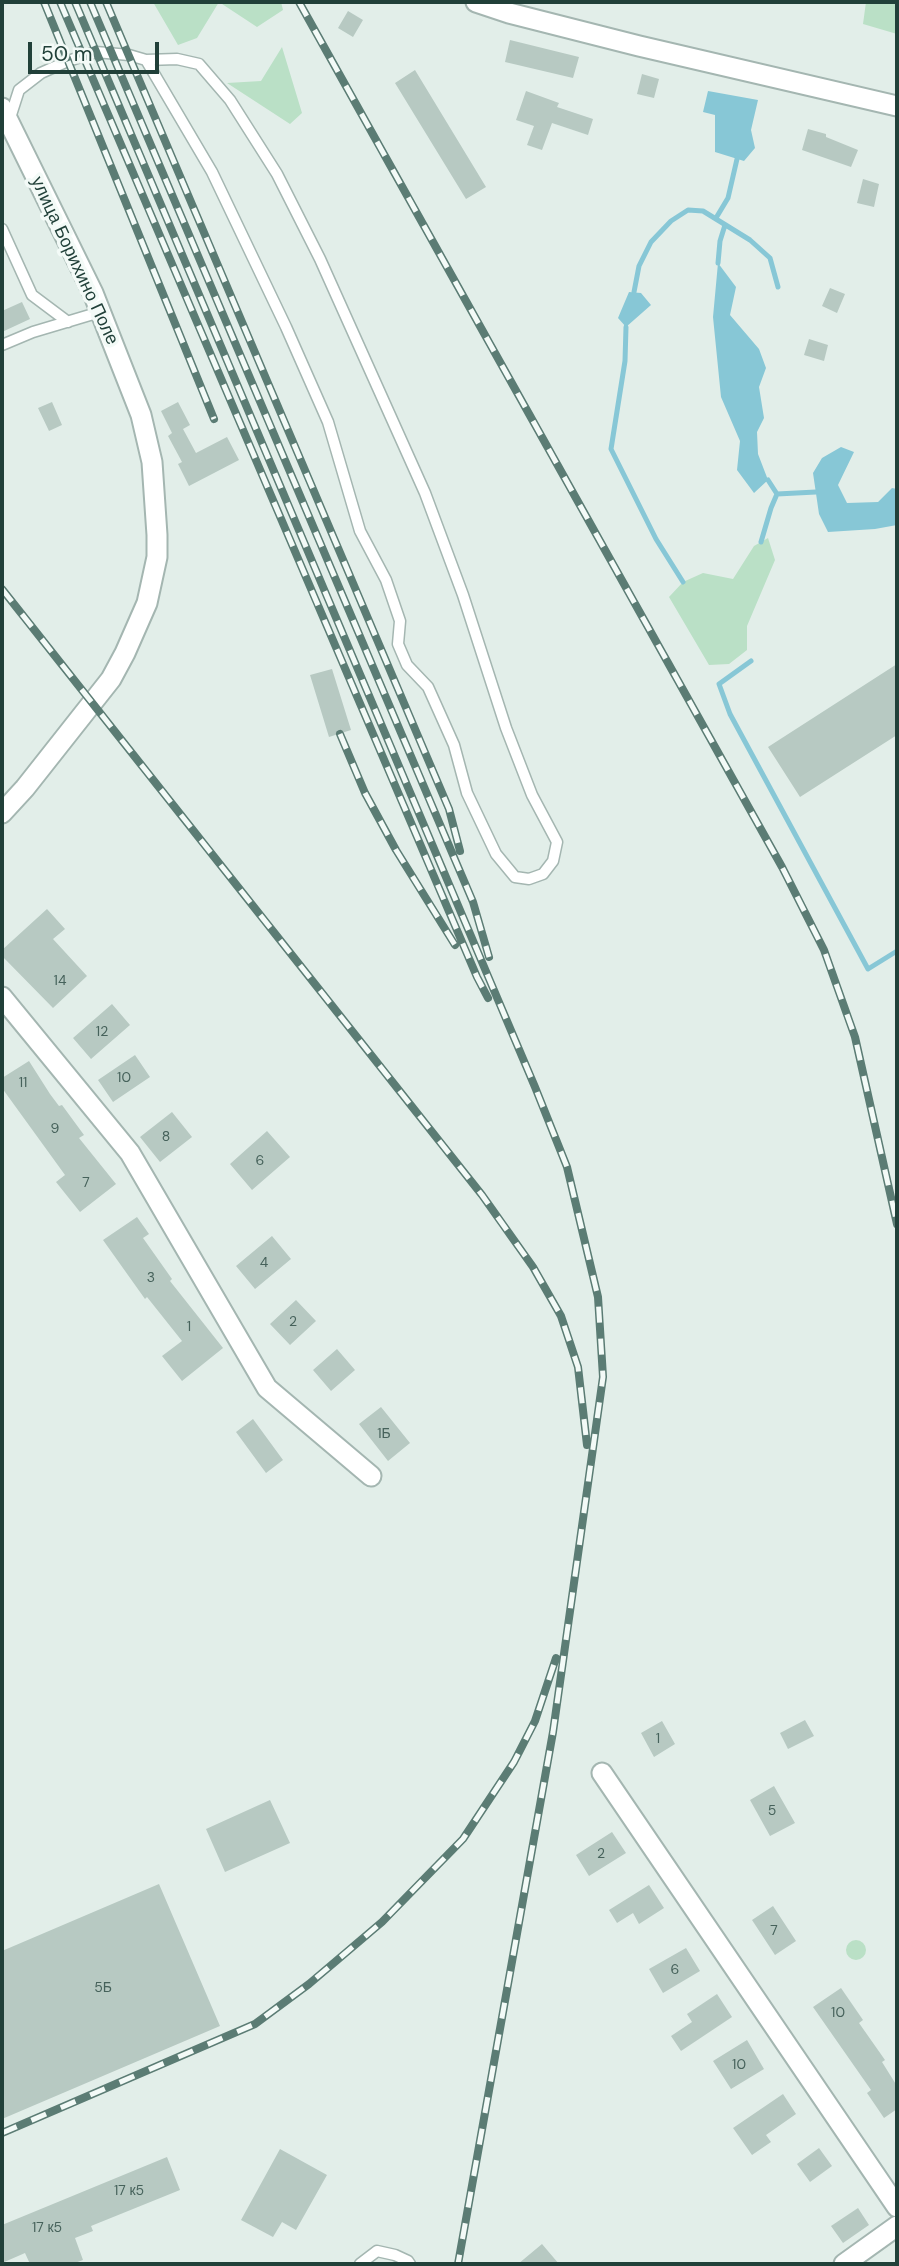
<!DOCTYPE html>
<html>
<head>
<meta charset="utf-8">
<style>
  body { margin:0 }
  #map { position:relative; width:899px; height:2266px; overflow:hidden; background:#e2eee9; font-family:"DM Sans",sans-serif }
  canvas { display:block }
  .frame { position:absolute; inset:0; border:4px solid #214039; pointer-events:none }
  .scale { position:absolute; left:28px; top:42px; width:131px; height:32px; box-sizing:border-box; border:4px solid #214039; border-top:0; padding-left:9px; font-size:21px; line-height:24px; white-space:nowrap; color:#214039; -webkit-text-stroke:5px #f3faf7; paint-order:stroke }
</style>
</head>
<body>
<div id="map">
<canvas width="899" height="2266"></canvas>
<div class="frame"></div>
<div class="scale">50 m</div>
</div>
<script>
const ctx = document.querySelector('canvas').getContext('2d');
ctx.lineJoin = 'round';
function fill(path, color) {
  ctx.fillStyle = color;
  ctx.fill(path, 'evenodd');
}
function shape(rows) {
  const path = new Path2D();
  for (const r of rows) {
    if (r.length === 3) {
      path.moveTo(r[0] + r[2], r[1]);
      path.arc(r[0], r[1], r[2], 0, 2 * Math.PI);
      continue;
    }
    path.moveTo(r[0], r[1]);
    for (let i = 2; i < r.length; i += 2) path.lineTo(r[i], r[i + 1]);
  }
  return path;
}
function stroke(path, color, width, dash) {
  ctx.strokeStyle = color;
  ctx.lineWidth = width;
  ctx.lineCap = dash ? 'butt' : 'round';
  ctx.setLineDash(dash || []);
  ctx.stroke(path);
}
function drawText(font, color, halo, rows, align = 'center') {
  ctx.font = font + ' "DM Sans",sans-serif';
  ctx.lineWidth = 7;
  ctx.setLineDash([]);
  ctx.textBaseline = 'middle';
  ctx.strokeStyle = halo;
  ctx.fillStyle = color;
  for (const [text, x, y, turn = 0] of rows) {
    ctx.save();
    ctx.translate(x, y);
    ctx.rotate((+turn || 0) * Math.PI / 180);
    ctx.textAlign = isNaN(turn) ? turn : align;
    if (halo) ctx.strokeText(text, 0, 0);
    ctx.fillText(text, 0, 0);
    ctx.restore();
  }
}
fill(shape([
  [153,2,281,2,283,10,257,27,219,2,197,38,178,45],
  [866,2,897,2,897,34,863,24],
  [282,47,302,113,290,124,227,83,261,81],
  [768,538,775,560,747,626,747,650,729,664,709,665,669,597,683,582,703,573,733,579,754,546],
  [856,1950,10]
]), '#bae0c6');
fill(shape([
  [708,91,758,100,751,130,755,148,744,161,715,152,715,115,703,112],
  [718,263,736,287,730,315,759,349,766,368,759,387,764,418,757,432,758,454,768,480,754,493,737,470,740,441,721,397,713,317],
  [629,292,641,293,651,305,626,327,618,318],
  [841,447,854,452,838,485,847,503,878,502,892,488,897,489,897,525,875,529,828,532,819,514,813,473,822,458]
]), '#87c7d6');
stroke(shape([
  [716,218,728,198,737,159],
  [718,263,720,241,725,225],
  [634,292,639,266,651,242,671,221,688,210,703,211,750,240,770,258,778,287],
  [626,327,625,361,611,449,656,539,683,582],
  [777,494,816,492],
  [761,542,771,508,777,494,768,480],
  [751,661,719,684,730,714,868,969,897,951]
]), '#87c7d6', 5);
fill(shape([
  [348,11,363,20,353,37,338,28],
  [510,40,579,57,573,78,505,62],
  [415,70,486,187,466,199,395,83],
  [642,74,659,79,654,98,637,94],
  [526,91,559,103,557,107,593,119,588,135,552,123,542,150,527,145,534,126,516,120],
  [808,129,826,134,826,137,858,150,851,167,802,150],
  [863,179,879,184,874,207,857,203],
  [830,288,845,294,837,313,822,306],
  [22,302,30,319,2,332,2,311],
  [809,339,828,345,824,361,804,355],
  [52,402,62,425,49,431,38,408],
  [178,402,190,425,183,429,196,453,227,437,239,460,189,486,178,464,182,462,168,436,172,433,161,411],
  [897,664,897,735,800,797,768,747],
  [332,669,351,730,329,737,310,675],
  [47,909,65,929,53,939,87,976,53,1008,2,956,2,950],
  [112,1004,130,1025,91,1059,73,1038],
  [135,1055,150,1077,113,1102,98,1080],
  [29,1061,50,1094,59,1106,62,1105,84,1135,79,1138,116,1184,80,1212,56,1182,65,1175,2,1088,2,1078],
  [172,1112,192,1137,160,1162,140,1137],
  [267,1131,290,1157,252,1190,230,1164],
  [137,1217,149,1234,143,1238,172,1279,170,1281,223,1348,182,1381,162,1356,182,1341,147,1297,145,1299,103,1240],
  [272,1236,291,1259,255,1289,236,1266],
  [296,1300,316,1321,290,1345,270,1324],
  [337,1349,355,1370,331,1391,313,1370],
  [381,1407,410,1443,388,1461,359,1424],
  [253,1419,283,1460,266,1473,236,1432],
  [805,1720,814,1736,788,1749,780,1733],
  [662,1721,675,1744,654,1757,641,1733],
  [774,1786,795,1823,770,1836,750,1800],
  [270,1800,290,1843,225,1872,206,1829],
  [612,1832,626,1853,589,1876,576,1855],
  [159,1884,220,2026,2,2119,2,1951],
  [649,1885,664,1908,639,1924,633,1913,617,1923,609,1910],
  [773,1906,796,1941,775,1955,752,1920],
  [686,1948,700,1971,663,1993,649,1969],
  [841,1988,863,2020,859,2023,885,2060,882,2062,897,2086,897,2109,884,2118,867,2093,871,2090,813,2007],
  [717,1994,732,2017,681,2051,671,2036,692,2022,687,2014],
  [747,2040,764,2069,731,2089,713,2061],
  [783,2094,796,2114,766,2135,771,2142,752,2155,733,2128],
  [819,2148,832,2166,810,2182,797,2164],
  [280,2149,327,2175,296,2230,282,2222,273,2237,241,2220],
  [167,2157,180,2190,91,2226,93,2231,75,2238,83,2260,72,2264,30,2264,25,2253,2,2263,2,2225],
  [858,2208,869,2225,843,2243,831,2226],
  [542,2244,559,2264,518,2264]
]), '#b7c9c2');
const service = shape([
  [10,118,19,90,41,73,68,61,96,52,129,55,146,60,212,172,286,327,328,422,360,531,386,580,400,621,398,644,407,665,428,687,454,745,467,793,496,854,515,877,529,879,543,874,553,861,557,842,532,795,506,728,463,595,425,493,320,259,277,174,230,100,199,64,177,59,146,60],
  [2,229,32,295,68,322],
  [2,345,33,332,100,312],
  [360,2264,377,2251,395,2255,408,2261,410,2264]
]);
const minor = shape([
  [476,2,509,13,639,46,897,106],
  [2,108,93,293,141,415,152,462,157,535,157,557,147,603,125,653,111,679,25,788,2,813],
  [2,997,130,1153,267,1388,371,1476],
  [602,1773,897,2207],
  [844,2264,897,2226]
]);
stroke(service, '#a4b6b1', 13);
stroke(minor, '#a4b6b1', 23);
stroke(service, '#fff', 10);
stroke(minor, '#fff', 19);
const rail = shape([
  [44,2,214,419],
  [60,2,477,977,488,998],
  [75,2,535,1087,567,1167,598,1297,603,1377,553,1732,458,2264],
  [90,2,473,902,489,957],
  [106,2,449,809,460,851],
  [299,2,782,867,824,950,855,1037,897,1224],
  [2,589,482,1195,533,1267,561,1316,578,1367,587,1445],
  [340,734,365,793,396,850,455,945],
  [2,2133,255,2024,309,1984,382,1922,463,1839,514,1762,535,1721,556,1658]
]);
stroke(rail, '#5b7c74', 8);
stroke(rail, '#f3faf7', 5, [16]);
drawText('14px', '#46625b', null, [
  ["14",60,981],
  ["12",102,1032],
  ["10",124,1078],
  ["11",23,1083],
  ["9",55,1129],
  ["8",166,1137],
  ["6",260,1161],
  ["7",86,1183],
  ["4",264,1263],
  ["3",151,1278],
  ["2",293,1322],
  ["1",189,1327],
  ["1Б",384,1434],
  ["1",658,1739],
  ["5",772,1811],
  ["2",601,1854],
  ["7",774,1931],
  ["6",675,1970],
  ["5Б",103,1988],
  ["10",838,2013],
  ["10",739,2065],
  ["17 к5",129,2191],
  ["17 к5",47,2228]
]);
drawText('18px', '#214039', '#f3faf7', [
  ["улица Борихино Поле",74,261,65]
]);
</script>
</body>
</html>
